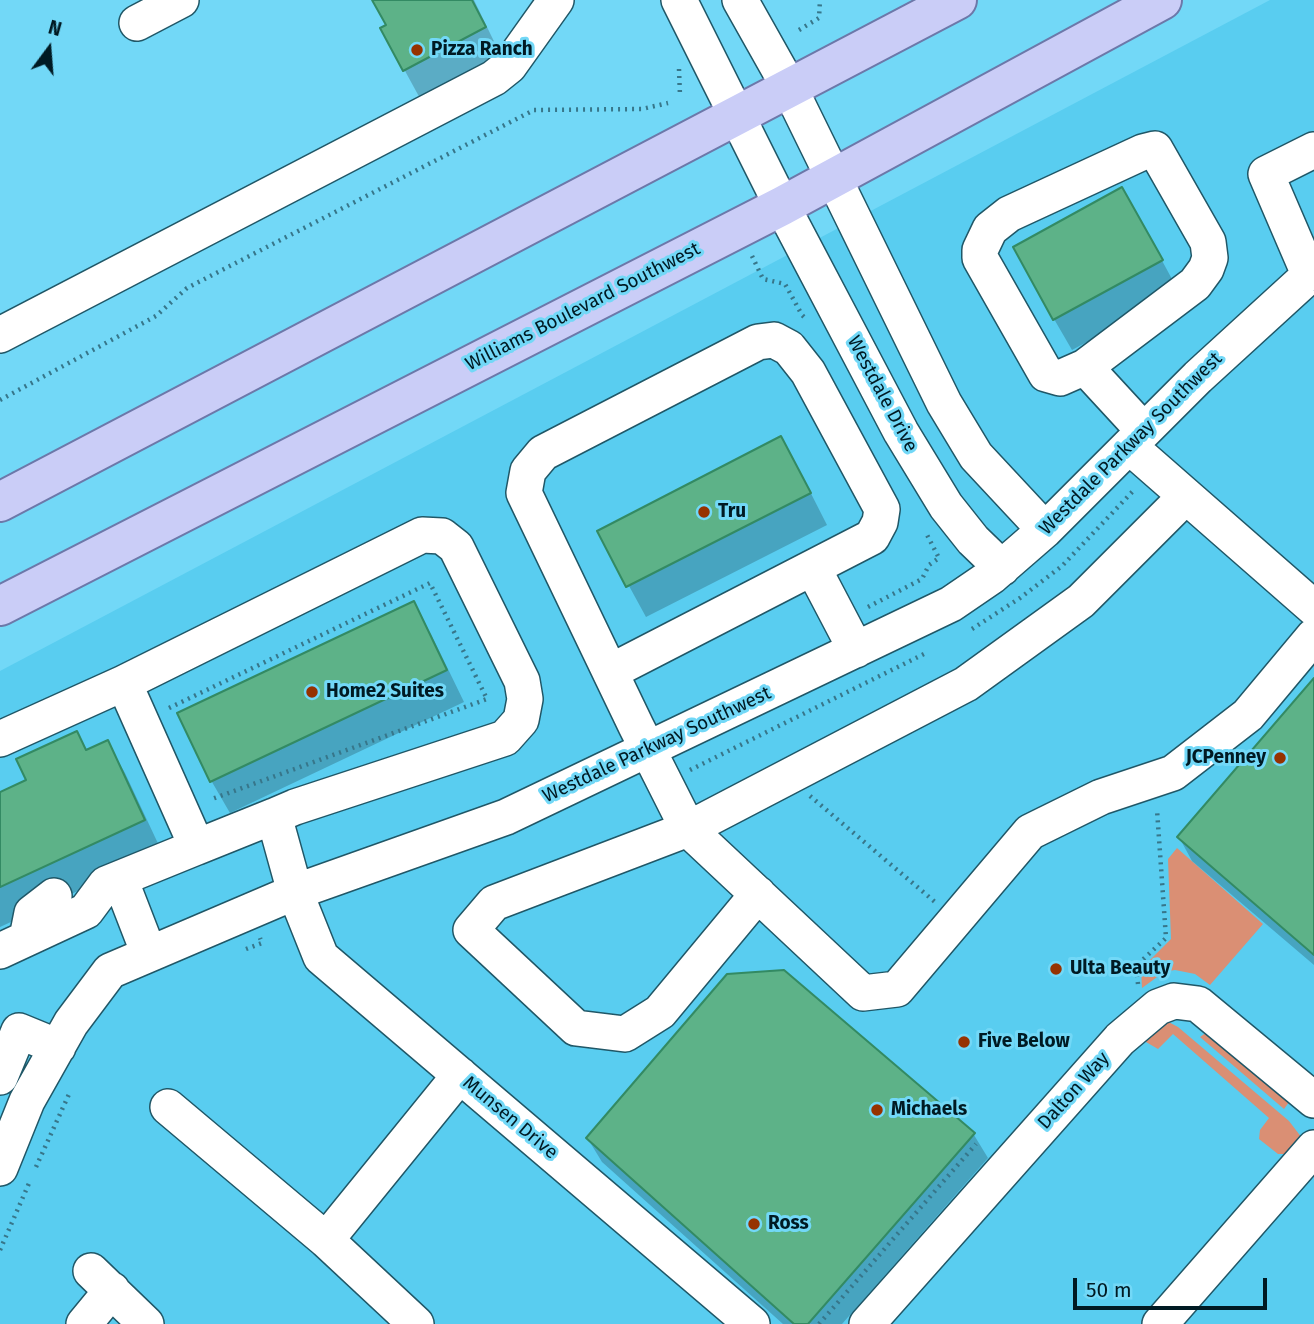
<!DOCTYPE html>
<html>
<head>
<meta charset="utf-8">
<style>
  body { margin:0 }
  #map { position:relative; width:1314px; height:1324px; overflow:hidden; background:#72d8f7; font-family:"Fira Sans",sans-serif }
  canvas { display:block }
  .north { position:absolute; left:14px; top:14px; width:70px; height:70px; -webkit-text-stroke:5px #72d8f7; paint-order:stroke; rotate:16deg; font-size:19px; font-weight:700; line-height:28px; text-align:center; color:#001a23 }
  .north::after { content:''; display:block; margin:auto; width:24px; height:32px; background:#001a23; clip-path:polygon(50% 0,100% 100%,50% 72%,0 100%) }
  .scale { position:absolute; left:1073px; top:1278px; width:194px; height:32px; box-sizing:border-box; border:4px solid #001a23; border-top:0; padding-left:9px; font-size:21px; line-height:24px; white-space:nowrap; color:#001a23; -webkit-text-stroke:5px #72d8f7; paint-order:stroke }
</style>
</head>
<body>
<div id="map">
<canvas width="1314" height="1324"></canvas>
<div class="north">N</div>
<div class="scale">50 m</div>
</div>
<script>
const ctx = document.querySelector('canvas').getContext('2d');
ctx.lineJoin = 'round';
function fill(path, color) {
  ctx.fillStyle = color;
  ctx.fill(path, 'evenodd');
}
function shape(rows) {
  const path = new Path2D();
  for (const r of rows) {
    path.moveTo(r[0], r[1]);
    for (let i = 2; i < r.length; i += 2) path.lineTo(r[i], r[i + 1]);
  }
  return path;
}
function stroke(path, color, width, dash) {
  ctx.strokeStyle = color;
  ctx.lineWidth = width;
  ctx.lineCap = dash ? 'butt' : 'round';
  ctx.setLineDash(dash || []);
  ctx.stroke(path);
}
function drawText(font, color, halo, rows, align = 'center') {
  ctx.font = font + ' "Fira Sans",sans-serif';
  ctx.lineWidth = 6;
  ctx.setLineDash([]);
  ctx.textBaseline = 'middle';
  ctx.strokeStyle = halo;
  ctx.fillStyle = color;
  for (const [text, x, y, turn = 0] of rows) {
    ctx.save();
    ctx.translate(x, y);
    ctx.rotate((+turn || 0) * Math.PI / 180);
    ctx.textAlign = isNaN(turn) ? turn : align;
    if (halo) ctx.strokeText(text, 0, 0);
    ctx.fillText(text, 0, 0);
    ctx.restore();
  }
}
fill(shape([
  [1270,0,1314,0,1314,1324,0,1324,0,671]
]), '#59cdf0');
fill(shape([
  [1177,848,1263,924,1210,985,1195,974,1175,970,1164,972,1142,988,1141,969,1171,939,1168,859],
  [1161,1018,1178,1027,1289,1121,1302,1138,1287,1154,1278,1154,1259,1139,1260,1130,1269,1118,1173,1034,1158,1049,1146,1042,1145,1040],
  [1210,1030,1292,1098,1284,1109,1200,1037]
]), '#da8f74');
fill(shape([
  [374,0,474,0,502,58,422,102,382,29,388,26],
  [1140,220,1179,292,1072,350,1054,319],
  [799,470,827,525,646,617,599,531],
  [413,603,431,634,464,702,230,813,212,782,180,714],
  [1314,681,1314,965,1192,861,1179,837],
  [76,733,87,751,107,742,125,773,162,852,0,927,0,794,29,781],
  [784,972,974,1135,988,1158,842,1324,783,1324,602,1162,588,1139]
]), '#0003');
const building = shape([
  [372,0,472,0,486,27,403,71,380,28,386,25,372,0],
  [1122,187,1163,260,1053,320,1013,247,1122,187],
  [781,436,811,493,626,587,597,531,781,436],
  [414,601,447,670,210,782,177,713,414,601],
  [1314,678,1314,955,1177,837,1314,678],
  [77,731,86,750,108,740,145,820,0,887,0,792,26,780,16,759,77,731],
  [784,970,975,1133,808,1324,794,1324,586,1138,727,974,784,970]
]);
fill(building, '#5db288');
stroke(building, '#338a63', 2);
const minor = shape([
  [679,0,782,206,901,432,946,506,973,540,1002,568],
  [740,0,789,87,944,403,976,456,1045,530],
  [137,23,181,0],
  [1309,274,1266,174,1314,150],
  [0,335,494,78,509,66,556,0],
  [1085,367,1195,284,1206,269,1210,258,1208,242,1155,149,1143,152,1009,214,990,229,980,250,980,258,1046,374,1060,378,1085,367,1144,431],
  [1129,446,1314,608],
  [813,568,856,650],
  [610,672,872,537,880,522,882,509,808,372,789,348,774,340,758,342,543,453,528,471,524,493,636,726,688,829,863,993,897,989,1030,832,1101,797,1173,773,1248,715,1314,636],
  [0,739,124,683],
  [274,816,197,847,124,683,422,535,442,536,456,547,522,681,525,699,521,720,505,738,295,807,274,816,295,892,321,957,752,1324],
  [120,879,149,954],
  [758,894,660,1012,625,1034,576,1028,471,930,494,903,688,829,966,684,1081,601,1186,496],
  [27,938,32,913,54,896],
  [0,951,86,911,106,884,197,847],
  [0,1077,19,1031,58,1047],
  [168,1107,326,1240],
  [0,1168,27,1101,71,1023,110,971,295,892,506,817,951,604,992,576,1045,530,1198,377,1314,271],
  [91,1271,146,1324],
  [84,1324,112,1290],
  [416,1324,326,1240,460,1075],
  [867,1324,1120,1039,1158,1007,1174,1001,1198,1004,1314,1100],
  [1160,1324,1314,1148]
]);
const major = shape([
  [0,502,957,0],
  [0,606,782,206,1162,0]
]);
stroke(minor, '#205767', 38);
stroke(major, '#6c78a9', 42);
stroke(shape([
  [799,30,819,18,820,0],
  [679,69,680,96],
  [752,256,763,279,785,284,802,315,806,319],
  [0,400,156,316,187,288,534,110,642,109,668,103],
  [868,607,922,579,929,565,939,558,926,533],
  [972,629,1020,598,1062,566,1134,490],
  [169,708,430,583,487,699,212,799],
  [690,770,924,654],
  [810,796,935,902],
  [246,949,262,943,260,938],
  [1138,984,1136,966,1166,938,1157,810],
  [36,1167,70,1092],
  [0,1250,30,1181],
  [819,1324,976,1144]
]), '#37768a', 4.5, [2, 5]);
stroke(minor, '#fff', 35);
stroke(major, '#cacdf7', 38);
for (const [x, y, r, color] of [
  [417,50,7,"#963200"],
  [704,512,7,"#963200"],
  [312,692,7,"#963200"],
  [1280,758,7,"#963200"],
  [1056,969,7,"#963200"],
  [964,1042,7,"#963200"],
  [877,1110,7,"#963200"],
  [754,1224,7,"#963200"]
]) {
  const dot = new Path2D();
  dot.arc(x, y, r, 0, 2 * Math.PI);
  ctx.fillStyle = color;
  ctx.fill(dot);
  stroke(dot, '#72d8f7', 2.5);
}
drawText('bold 19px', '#001a23', '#72d8f7', [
  ["Pizza Ranch",431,50],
  ["Tru",718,512],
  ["Home2 Suites",326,692],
  ["JCPenney",1266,758,"right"],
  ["Ulta Beauty",1070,969],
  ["Five Below",978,1042],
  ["Michaels",891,1110],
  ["Ross",768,1224]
], 'left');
drawText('19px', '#001a23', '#72d8f7', [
  ["Williams Boulevard Southwest",583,307,-27],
  ["Westdale Drive",882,394,62],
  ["Westdale Parkway Southwest",1131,444,-45],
  ["Westdale Parkway Southwest",657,745,-25],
  ["Dalton Way",1074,1091,-48],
  ["Munsen Drive",510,1118,40]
]);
</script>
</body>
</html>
